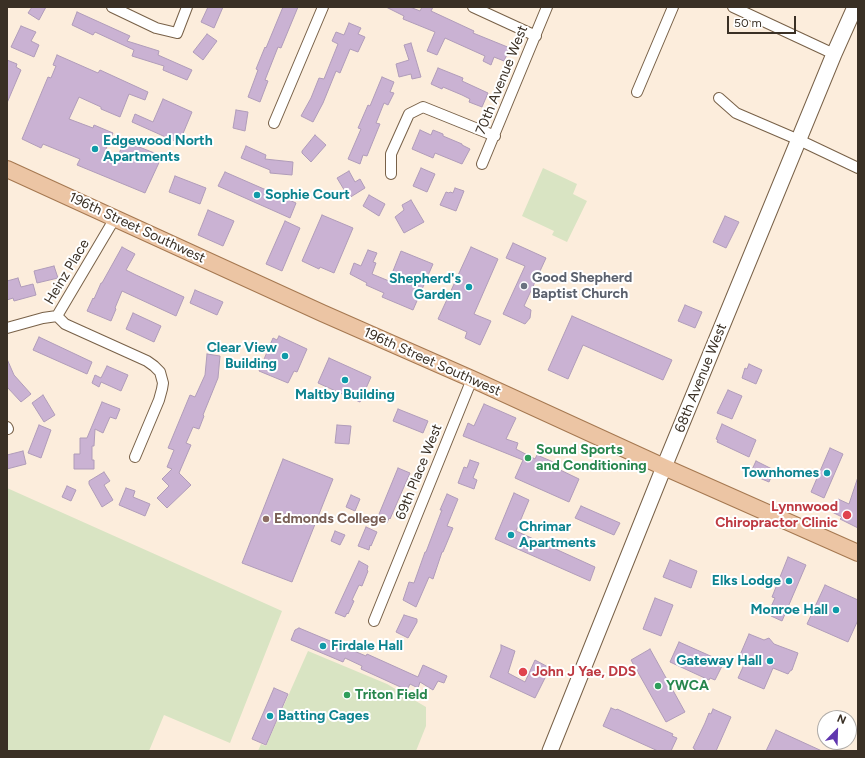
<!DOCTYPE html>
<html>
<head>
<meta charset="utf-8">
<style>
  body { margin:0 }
  #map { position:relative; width:865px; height:758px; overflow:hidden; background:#fceddc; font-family:Figtree,sans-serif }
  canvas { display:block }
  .frame { position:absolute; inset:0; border:8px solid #3a3025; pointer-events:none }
  .north { position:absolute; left:817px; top:710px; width:40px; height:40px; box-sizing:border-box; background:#fff; border:1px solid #b0aca8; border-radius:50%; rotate:23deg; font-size:11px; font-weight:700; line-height:16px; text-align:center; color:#3a3025 }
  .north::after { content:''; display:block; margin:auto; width:14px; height:18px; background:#6037af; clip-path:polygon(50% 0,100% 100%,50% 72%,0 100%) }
  .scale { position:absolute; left:727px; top:16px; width:69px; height:18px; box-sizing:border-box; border:2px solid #3a3025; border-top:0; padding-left:5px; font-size:12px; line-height:14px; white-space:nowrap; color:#3a3025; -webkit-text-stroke:3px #fff; paint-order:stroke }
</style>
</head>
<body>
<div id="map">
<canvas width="865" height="758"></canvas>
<div class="frame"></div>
<div class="north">N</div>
<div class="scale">50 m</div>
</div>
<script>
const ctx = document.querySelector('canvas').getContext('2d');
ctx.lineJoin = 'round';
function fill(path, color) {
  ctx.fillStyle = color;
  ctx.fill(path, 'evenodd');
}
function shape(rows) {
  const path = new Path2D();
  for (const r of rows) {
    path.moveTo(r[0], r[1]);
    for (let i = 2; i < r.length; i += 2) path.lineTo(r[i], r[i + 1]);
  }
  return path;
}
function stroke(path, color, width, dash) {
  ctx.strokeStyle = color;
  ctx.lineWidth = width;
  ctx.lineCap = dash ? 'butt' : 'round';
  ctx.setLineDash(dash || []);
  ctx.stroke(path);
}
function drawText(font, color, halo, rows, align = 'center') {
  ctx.font = font + ' Figtree,sans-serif';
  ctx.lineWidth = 4;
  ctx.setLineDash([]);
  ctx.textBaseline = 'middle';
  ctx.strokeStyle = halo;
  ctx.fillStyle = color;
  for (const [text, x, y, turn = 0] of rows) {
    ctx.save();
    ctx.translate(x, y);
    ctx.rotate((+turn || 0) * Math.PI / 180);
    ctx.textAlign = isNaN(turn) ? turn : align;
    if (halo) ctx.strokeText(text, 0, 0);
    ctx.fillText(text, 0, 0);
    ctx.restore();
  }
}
fill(shape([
  [543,168,577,184,573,194,587,201,567,242,552,235,554,231,522,216],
  [7,488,282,611,230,743,164,715,149,751,7,751],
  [308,651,387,684,426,707,426,726,416,751,258,751,261,744,266,746]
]), '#d9e4c3');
const building = shape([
  [32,7,46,7,39,20,28,13,32,7],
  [208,7,223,7,214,28,201,22,208,7],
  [283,7,298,7,281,48,278,47,265,80,268,81,260,102,248,97,258,70,256,69,265,47,266,48,283,7],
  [386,7,410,7,420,11,422,7,433,7,431,11,474,31,473,33,510,48,504,61,494,57,491,65,483,61,485,56,445,38,437,55,427,51,435,32,403,19,404,16,386,7],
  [77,12,130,36,127,41,159,51,158,55,192,70,187,80,163,70,164,66,132,56,134,50,95,32,93,35,72,25,77,12],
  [349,23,361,28,358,34,365,37,358,52,350,49,340,73,336,71,323,103,313,122,301,116,311,98,319,78,324,79,338,44,332,41,336,32,344,35,349,23],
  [21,26,36,32,31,41,39,45,34,57,11,47,21,26],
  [207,34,217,41,203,60,193,52,207,34],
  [411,43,421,77,412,79,411,74,399,77,396,64,409,60,404,45,411,43],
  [57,55,98,73,100,70,148,92,145,100,129,94,120,117,101,109,101,107,79,97,69,119,93,128,94,125,113,133,102,158,115,164,124,141,162,156,145,193,77,165,80,159,43,144,41,148,22,139,48,77,51,78,56,66,53,65,57,55],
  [7,60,17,64,16,67,21,70,7,103,7,60],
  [438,68,463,78,462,81,488,93,482,107,469,102,470,99,462,95,443,87,442,89,431,84,438,68],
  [382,77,394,82,390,92,394,93,388,105,384,103,376,123,380,124,367,156,363,155,360,164,348,159,361,129,358,128,368,105,370,106,382,77],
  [163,99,192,112,179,143,132,122,135,114,153,122,163,99],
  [236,110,248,112,245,131,233,128,236,110],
  [420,130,431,135,433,130,443,134,443,136,462,144,462,145,470,149,462,164,435,153,433,158,412,149,420,130],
  [315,135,326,145,311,162,302,153,302,151,315,135],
  [246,146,266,155,265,159,293,162,292,175,270,173,270,170,241,158,246,146],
  [421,168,435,174,427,192,413,186,421,168],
  [349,171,355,182,360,179,365,188,349,198,337,178,349,171],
  [225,172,296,203,290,218,218,186,225,172],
  [175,176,206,188,200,204,169,192,175,176],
  [455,188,464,191,456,211,440,205,446,192,449,193,450,192,453,193,455,188],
  [369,195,385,204,379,216,363,206,369,195],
  [411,200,424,222,404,233,395,217,404,210,402,205,411,200],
  [208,210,234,221,223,246,198,235,208,210],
  [322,215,353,228,334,273,320,267,319,269,302,261,322,215],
  [725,216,739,222,726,248,713,242,725,216],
  [285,221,300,228,282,271,266,264,285,221],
  [513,243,546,258,524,306,531,310,530,318,525,324,503,314,525,266,506,258,513,243],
  [122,247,135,254,126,270,136,275,184,297,176,316,122,291,115,308,116,309,111,321,87,311,93,298,94,299,101,283,102,283,122,247],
  [471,247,498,259,474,314,491,321,480,345,465,338,467,332,438,319,471,247],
  [368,250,377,253,373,262,376,263,372,274,389,281,401,251,433,264,413,310,382,297,384,293,366,285,367,283,350,274,354,263,361,266,368,250],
  [54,266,58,278,37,283,34,271,54,266],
  [18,278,21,287,33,284,36,295,14,301,13,298,7,300,7,281,18,278],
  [195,290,223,302,217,315,190,303,195,290],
  [685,305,702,312,695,328,678,321,685,305],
  [133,313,161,326,154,342,126,329,133,313],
  [572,316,672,360,663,380,583,345,568,379,548,370,572,316],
  [279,336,307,349,297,372,294,371,288,383,259,371,273,338,277,340,279,336],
  [39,337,92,362,87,374,33,350,39,337],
  [207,354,220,356,218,378,203,415,204,416,199,429,193,427,186,443,191,445,179,473,191,485,167,508,157,498,169,486,162,479,172,469,167,467,174,450,168,448,190,395,195,397,205,375,207,354],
  [329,358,371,377,360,402,318,383,329,358],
  [7,359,14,375,31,394,21,402,7,387,7,359],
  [749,364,762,370,756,384,742,378,745,368,747,369,749,364],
  [107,366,128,375,121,391,101,382,99,387,92,383,95,375,101,378,107,366],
  [728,390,742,396,732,419,717,413,728,390],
  [43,395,55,415,44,422,32,403,43,395],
  [102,402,120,409,116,419,110,417,103,433,95,429,94,446,92,446,92,460,94,460,94,469,74,469,74,454,80,454,80,438,87,438,102,402],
  [484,404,516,418,506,439,518,443,516,449,535,459,537,455,558,464,556,468,579,479,569,502,515,478,523,460,463,436,468,423,474,426,484,404],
  [398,409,428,421,423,433,393,421,398,409],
  [722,424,756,440,749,457,717,442,718,440,716,439,722,424],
  [39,425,51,430,41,458,28,453,39,425],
  [337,425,351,426,349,444,335,443,337,425],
  [830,448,843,454,824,498,811,492,830,448],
  [23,451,26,464,7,469,7,455,23,451],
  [283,459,333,479,292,582,242,563,283,459],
  [470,460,479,463,473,478,477,480,474,489,458,483,464,467,467,468,470,460],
  [756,461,774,470,769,482,750,474,756,461],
  [398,468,410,473,390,519,389,518,387,523,377,519,398,468],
  [104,472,110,481,104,485,113,500,102,507,89,484,89,481,104,472],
  [857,480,858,481,858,528,840,519,842,517,832,512,838,499,849,504,857,480],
  [67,486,76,490,71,501,62,497,67,486],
  [126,488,135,491,133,497,150,504,145,516,119,505,126,488],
  [514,493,529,500,516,531,595,567,590,581,495,539,514,493],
  [447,494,458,499,447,526,453,528,443,552,442,552,433,579,429,577,416,607,403,600,409,582,414,583,425,552,426,552,440,515,442,510,440,510,447,494],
  [351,495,360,499,355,511,346,507,351,495],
  [581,506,620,523,614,535,575,518,581,506],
  [366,527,377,532,371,546,370,545,369,550,358,546,366,527],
  [335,531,345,535,340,545,331,541,335,531],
  [788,557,806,565,782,621,771,616,773,613,769,611,775,598,772,597,788,557],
  [670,560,697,571,691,588,663,577,670,560],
  [359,561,368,566,367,570,368,571,362,586,359,585,352,600,354,601,348,614,347,613,345,617,335,613,359,561],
  [825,585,858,600,858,620,848,642,807,624,825,585],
  [655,598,673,605,661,636,643,629,655,598],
  [404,615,417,619,417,622,408,638,396,632,404,615],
  [299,628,366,656,367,654,418,677,423,665,447,676,444,683,438,681,433,690,420,682,418,688,410,684,407,690,361,669,362,666,345,658,343,662,291,640,295,630,299,628],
  [749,634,764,640,769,638,774,644,798,653,792,670,790,671,788,674,773,668,764,689,738,678,747,658,740,655,749,634],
  [679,642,724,662,715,680,710,678,709,680,670,662,679,642],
  [501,645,515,651,508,673,525,682,535,660,550,668,535,698,490,677,501,650,501,645],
  [650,649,685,712,666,722,631,660,650,649],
  [274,688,288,694,266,745,252,739,274,688],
  [611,708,616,710,617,709,673,734,672,736,677,738,671,751,658,751,603,726,611,708],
  [713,709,731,717,716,751,694,751,695,749,693,748,705,723,709,713,711,714,713,709],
  [776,730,822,751,766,751,776,730]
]);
fill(building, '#cab2d3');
stroke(building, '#b09cb9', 1);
const street = shape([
  [112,7,156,28,177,33,187,7],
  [473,7,536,36],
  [733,7,834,54],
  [637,92,673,7],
  [719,98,736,113,799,140,858,168],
  [274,123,323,7],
  [482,164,547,7],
  [391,174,391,154,409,114,423,107,495,136],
  [57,316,65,324,147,361,154,366,160,372,163,383,162,389,159,400,135,457],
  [7,328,43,318,57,316,115,218],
  [7,427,8,429],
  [374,621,472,379]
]);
const secondary = shape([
  [550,751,664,467,834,54,855,7]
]);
const primary = shape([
  [7,169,322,313,472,379,664,467,858,553]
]);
stroke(street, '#786148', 12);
stroke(secondary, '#786148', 17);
stroke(primary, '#a57850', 18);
stroke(street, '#fff', 10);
stroke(secondary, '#fff', 15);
stroke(primary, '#ecc5a4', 16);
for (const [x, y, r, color] of [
  [95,149,4,"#0f9aa8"],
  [257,195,4,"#0f9aa8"],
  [524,286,4,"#6b7280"],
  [469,287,4,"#0f9aa8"],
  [285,356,4,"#0f9aa8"],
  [345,380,4,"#0f9aa8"],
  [528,458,4,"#2e9e5b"],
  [827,473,4,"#0f9aa8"],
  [847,515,5,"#e0444e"],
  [266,519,4,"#8d6e63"],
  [511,535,4,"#0f9aa8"],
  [789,581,4,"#0f9aa8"],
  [836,610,4,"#0f9aa8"],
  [323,646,4,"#0f9aa8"],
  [770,661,4,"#0f9aa8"],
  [523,672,5,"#e0444e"],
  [658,686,4,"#2e9e5b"],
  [347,695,4,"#2e9e5b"],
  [270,716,4,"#0f9aa8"]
]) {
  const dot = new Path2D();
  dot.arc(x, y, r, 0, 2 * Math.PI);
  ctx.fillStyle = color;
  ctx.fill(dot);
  stroke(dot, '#fff', 1.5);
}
drawText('14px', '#3a3025', '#fff', [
  ["70th Avenue West",502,80,-68],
  ["196th Street Southwest",137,228,25],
  ["Heinz Place",67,272,-59],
  ["196th Street Southwest",432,362,24],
  ["68th Avenue West",701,378,-68],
  ["69th Place West",419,472,-68]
]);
drawText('bold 14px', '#0d838f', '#fff', [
  ["Edgewood North",103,141,"left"],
  ["Apartments",103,157,"left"],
  ["Sophie Court",265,195,"left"],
  ["Shepherd's",461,279],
  ["Garden",461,295],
  ["Clear View",277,348],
  ["Building",277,364],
  ["Maltby Building",345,395,"center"],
  ["Townhomes",819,473],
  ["Chrimar",519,527,"left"],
  ["Apartments",519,543,"left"],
  ["Elks Lodge",781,581],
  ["Monroe Hall",828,610],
  ["Firdale Hall",331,646,"left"],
  ["Gateway Hall",762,661],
  ["Batting Cages",278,716,"left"]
], 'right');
drawText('bold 14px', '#5b616d', '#fff', [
  ["Good Shepherd",532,278],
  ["Baptist Church",532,294]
], 'left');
drawText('bold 14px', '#27864d', '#fff', [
  ["Sound Sports",536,450],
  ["and Conditioning",536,466],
  ["YWCA",666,686],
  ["Triton Field",355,695]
], 'left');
drawText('bold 14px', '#be3a42', '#fff', [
  ["Lynnwood",838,507],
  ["Chiropractor Clinic",838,523],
  ["John J Yae, DDS",532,672,"left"]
], 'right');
drawText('bold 14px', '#785e54', '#fff', [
  ["Edmonds College",274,519]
], 'left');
</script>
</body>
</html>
